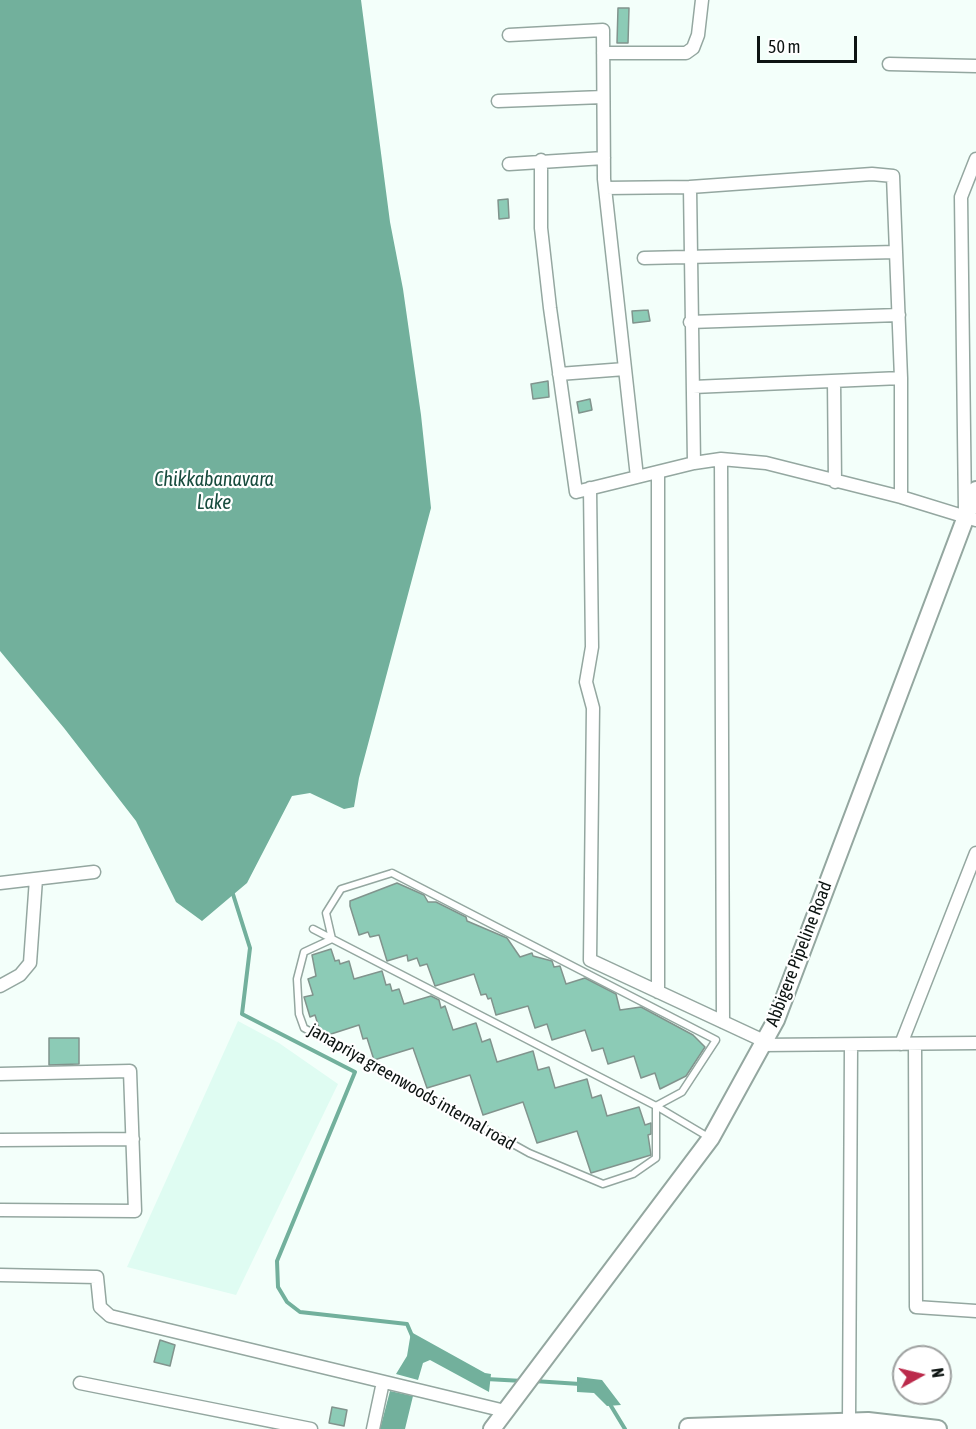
<!DOCTYPE html>
<html>
<head>
<meta charset="utf-8">
<style>
  body { margin:0 }
  #map { position:relative; width:976px; height:1429px; overflow:hidden; background:#f3fffa; font-family:"Asap Condensed",sans-serif }
  canvas { display:block }
  .north { position:absolute; left:892px; top:1345px; width:60px; height:60px; box-sizing:border-box; background:#fff; border:2px solid #9ea1a0; border-radius:50%; rotate:82deg; font-size:16px; font-weight:700; line-height:24px; text-align:center; color:#0d1412 }
  .north::after { content:''; display:block; margin:auto; width:21px; height:27px; background:#bb2a4b; clip-path:polygon(50% 0,100% 100%,50% 72%,0 100%) }
  .scale { position:absolute; left:757px; top:36px; width:100px; height:27px; box-sizing:border-box; border:3px solid #0d1412; border-top:0; padding-left:8px; font-size:18px; line-height:21px; white-space:nowrap; color:#0d1412; -webkit-text-stroke:4px #fff; paint-order:stroke }
</style>
</head>
<body>
<div id="map">
<canvas width="976" height="1429"></canvas>
<div class="north">N</div>
<div class="scale">50 m</div>
</div>
<script>
const ctx = document.querySelector('canvas').getContext('2d');
ctx.lineJoin = 'round';
function fill(path, color) {
  ctx.fillStyle = color;
  ctx.fill(path, 'evenodd');
}
function shape(rows) {
  const path = new Path2D();
  for (const r of rows) {
    path.moveTo(r[0], r[1]);
    for (let i = 2; i < r.length; i += 2) path.lineTo(r[i], r[i + 1]);
  }
  return path;
}
function stroke(path, color, width, dash) {
  ctx.strokeStyle = color;
  ctx.lineWidth = width;
  ctx.lineCap = dash ? 'butt' : 'round';
  ctx.setLineDash(dash || []);
  ctx.stroke(path);
}
function drawText(font, color, halo, rows, align = 'center') {
  ctx.font = font + ' "Asap Condensed",sans-serif';
  ctx.lineWidth = 4.5;
  ctx.setLineDash([]);
  ctx.textBaseline = 'middle';
  ctx.strokeStyle = halo;
  ctx.fillStyle = color;
  for (const [text, x, y, turn = 0] of rows) {
    ctx.save();
    ctx.translate(x, y);
    ctx.rotate((+turn || 0) * Math.PI / 180);
    ctx.textAlign = isNaN(turn) ? turn : align;
    if (halo) ctx.strokeText(text, 0, 0);
    ctx.fillText(text, 0, 0);
    ctx.restore();
  }
}
fill(shape([
  [238,1021,279,1043,338,1084,236,1295,127,1267]
]), '#dffcf2');
fill(shape([
  [0,0,361,0,390,222,403,289,421,415,431,508,359,778,354,807,344,809,310,793,292,796,247,883,202,921,176,902,136,821,64,728,0,651],
  [411,1332,485,1373,491,1374,489,1392,430,1360,423,1363,418,1380,396,1374,407,1356],
  [577,1377,602,1380,621,1405,607,1406,594,1393,577,1392],
  [390,1391,413,1396,405,1429,380,1429]
]), '#72b09c');
stroke(shape([
  [232,891,250,948,242,1014,355,1072,277,1261,278,1287,287,1302,300,1312,407,1324,413,1338],
  [486,1379,523,1381],
  [534,1381,580,1384],
  [608,1401,625,1429]
]), '#72b09c', 4);
const building = shape([
  [618,8,629,8,628,43,617,43,618,8],
  [508,199,509,218,499,219,498,200,508,199],
  [648,310,650,321,633,323,632,311,648,310],
  [548,381,549,397,533,399,531,384,548,381],
  [590,399,592,410,579,413,577,402,590,399],
  [397,883,424,895,428,902,436,902,466,917,467,921,507,938,520,957,532,953,533,956,552,961,554,967,560,966,566,984,585,978,616,994,620,1010,641,1007,693,1035,705,1047,686,1076,660,1089,655,1073,641,1078,634,1056,608,1064,603,1048,592,1051,585,1030,552,1040,547,1024,535,1028,528,1006,496,1015,491,998,488,999,486,994,481,995,474,974,435,986,427,964,420,966,417,958,408,961,407,955,387,961,379,935,370,937,368,932,359,935,350,906,350,901,397,883],
  [331,949,335,961,339,960,340,964,349,961,354,979,382,971,386,985,390,984,392,991,399,989,404,1004,431,996,439,1000,441,1008,445,1006,453,1030,476,1023,482,1042,490,1039,497,1062,533,1051,538,1070,549,1067,555,1088,587,1079,592,1098,601,1095,607,1116,639,1107,645,1125,651,1123,651,1134,648,1135,651,1155,591,1173,577,1131,537,1143,523,1102,483,1115,470,1075,427,1088,413,1048,374,1060,367,1038,363,1039,359,1025,328,1035,320,1031,315,1015,310,1017,304,997,313,995,308,979,316,976,312,955,331,949],
  [49,1038,79,1038,79,1064,49,1065,49,1038],
  [160,1340,175,1345,170,1366,154,1362,160,1340],
  [332,1407,347,1410,344,1426,329,1423,332,1407]
]);
fill(building, '#8ccbb6');
stroke(building, '#81948d', 1.5);
const service = shape([
  [392,873,716,1040,682,1092,656,1106,656,1158,633,1174,603,1184,529,1153,304,1028,299,1014,297,979,304,952,332,939,326,913,341,889,392,873],
  [313,929,656,1106,710,1138]
]);
const minor = shape([
  [509,35,603,30,604,179,637,477],
  [603,53,686,53,693,48,698,35,702,0],
  [889,64,976,66],
  [498,101,603,97],
  [541,160,541,228,550,308,576,492,694,463,721,459,766,463,901,497,976,520],
  [509,164,604,158],
  [690,187,872,174,893,176,901,378,901,497],
  [605,188,690,187,694,463],
  [644,258,896,252],
  [690,322,899,315],
  [559,374,625,369],
  [834,381,835,482],
  [693,387,901,378],
  [721,459,723,1022],
  [658,472,658,992],
  [590,488,592,647,586,682,593,708,590,960,764,1041],
  [965,512,961,197,976,159],
  [0,883,94,872],
  [0,986,20,975,30,963,36,879],
  [901,1044,976,853],
  [915,1044,916,1307,976,1311],
  [761,1045,976,1043],
  [0,1074,130,1071,135,1211,0,1210],
  [0,1140,133,1139],
  [0,1275,97,1277,100,1307,110,1316,505,1411],
  [80,1383,311,1429],
  [849,1421,851,1047],
  [373,1429,383,1382]
]);
const secondary = shape([
  [688,1427,868,1421,938,1429],
  [492,1429,711,1138,776,1020,976,490]
]);
stroke(service, '#94a7a0', 9);
stroke(minor, '#94a7a0', 15);
stroke(secondary, '#94a7a0', 20);
stroke(service, '#fff', 6);
stroke(minor, '#fff', 12);
stroke(secondary, '#fff', 16);
drawText('18px', '#0d1412', '#fff', [
  ["Abbigere Pipeline Road",799,954,-69],
  ["janapriya greenwoods internal road",412,1087,30]
]);
drawText('italic 20px', '#184c3e', '#fff', [
  ["Chikkabanavara",214,480],
  ["Lake",214,503]
]);
</script>
</body>
</html>
